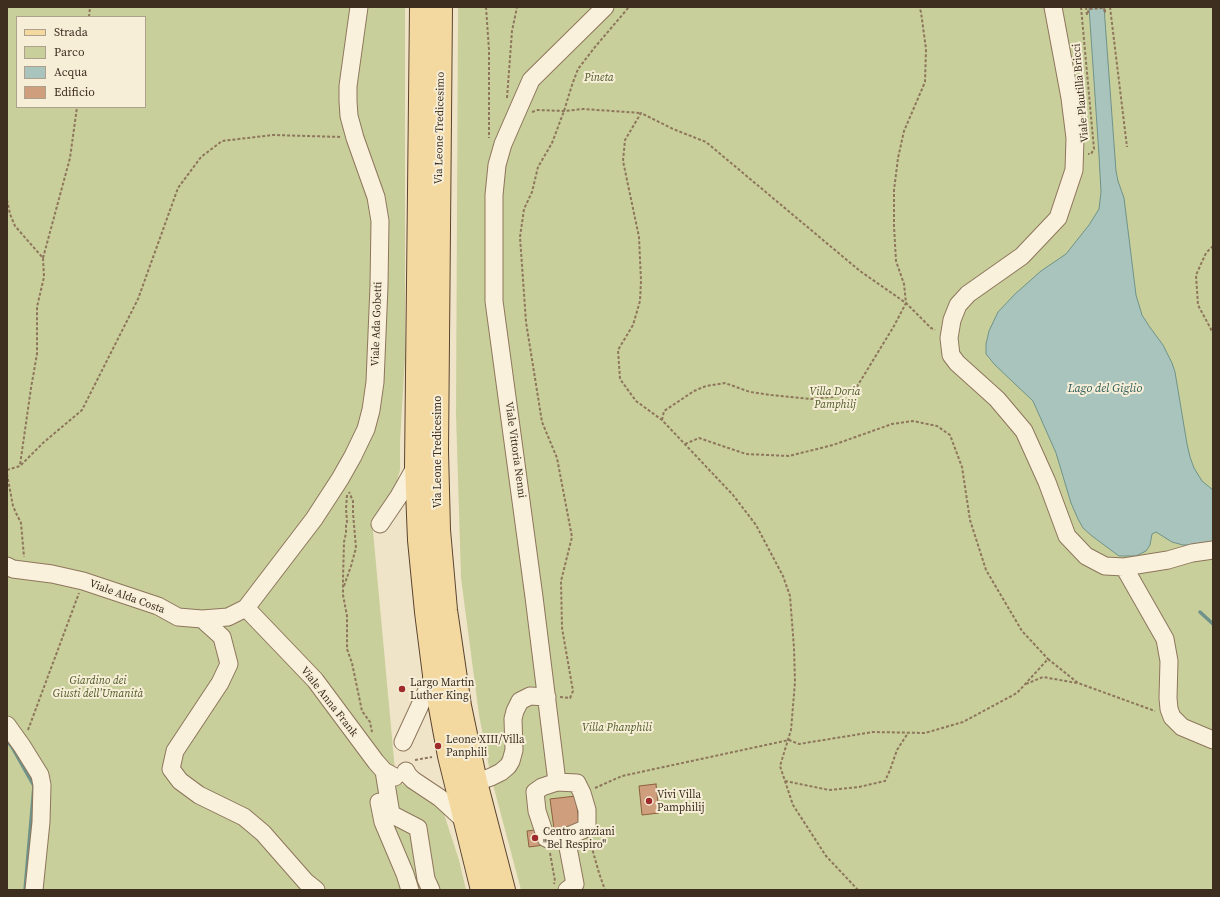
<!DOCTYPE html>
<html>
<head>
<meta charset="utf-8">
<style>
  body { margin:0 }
  #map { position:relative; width:1220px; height:897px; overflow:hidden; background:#f0e4c8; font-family:"Source Serif 4",serif }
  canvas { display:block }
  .frame { position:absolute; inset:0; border:8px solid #3d2e20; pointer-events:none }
  .legend { position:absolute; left:16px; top:16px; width:130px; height:92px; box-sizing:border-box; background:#f7eed8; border:1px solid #ada18e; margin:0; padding:5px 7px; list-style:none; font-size:12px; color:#3d2e20 }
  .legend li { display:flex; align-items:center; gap:8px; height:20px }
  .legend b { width:20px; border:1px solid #ada18e }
</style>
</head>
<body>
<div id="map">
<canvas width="1220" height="897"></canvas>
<div class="frame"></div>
<ul class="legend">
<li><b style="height:5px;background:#f3d9a0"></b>Strada</li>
<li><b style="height:11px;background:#c9cf9b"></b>Parco</li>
<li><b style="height:11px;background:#a9c4bc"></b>Acqua</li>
<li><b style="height:11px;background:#cf9f7d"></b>Edificio</li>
</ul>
</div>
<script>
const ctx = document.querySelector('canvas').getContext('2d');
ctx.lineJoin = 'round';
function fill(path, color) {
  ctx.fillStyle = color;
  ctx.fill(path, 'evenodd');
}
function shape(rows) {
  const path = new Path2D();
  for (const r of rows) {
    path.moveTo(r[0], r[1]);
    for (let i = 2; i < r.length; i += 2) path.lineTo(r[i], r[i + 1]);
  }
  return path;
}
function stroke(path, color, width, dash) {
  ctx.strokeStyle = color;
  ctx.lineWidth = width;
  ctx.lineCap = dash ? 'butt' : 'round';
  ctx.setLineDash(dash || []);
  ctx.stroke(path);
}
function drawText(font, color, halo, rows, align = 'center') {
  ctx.font = font + ' "Source Serif 4",serif';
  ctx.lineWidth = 4;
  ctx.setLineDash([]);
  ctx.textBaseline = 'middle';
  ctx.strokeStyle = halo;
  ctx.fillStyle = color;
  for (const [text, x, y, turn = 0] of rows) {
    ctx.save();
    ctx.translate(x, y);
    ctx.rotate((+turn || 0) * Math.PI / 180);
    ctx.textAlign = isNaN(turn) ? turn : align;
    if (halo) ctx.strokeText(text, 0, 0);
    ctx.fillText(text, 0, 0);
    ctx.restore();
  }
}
fill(shape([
  [7,7,405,7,405,358,400,442,400,470,396,485,383,506,372,520,396,781,419,792,435,804,444,814,459,860,466,890,7,890],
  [17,17,145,17,145,107,17,107],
  [458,7,1213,7,1213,890,521,890,491,777,479,715,461,578,456,414]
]), '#c9cf9b');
const water = shape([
  [1089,7,1104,7,1116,171,1118,181,1124,198,1136,295,1142,315,1149,326,1163,345,1172,363,1175,372,1187,444,1190,457,1194,468,1202,481,1213,490,1213,541,1198,545,1183,545,1172,542,1156,532,1152,534,1150,545,1146,551,1136,556,1119,556,1092,536,1083,528,1078,519,1071,503,1056,453,1033,401,995,365,986,354,986,344,989,331,998,312,1015,294,1041,271,1066,254,1089,225,1099,209,1101,192,1099,155,1089,7]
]);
fill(water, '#a9c4bc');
stroke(water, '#6f938a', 1);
stroke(shape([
  [1200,612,1213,624],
  [7,741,12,747,34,786,25,890]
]), '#6f938a', 3.5);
const building = shape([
  [656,784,659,813,642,815,639,786,656,784],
  [576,796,579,826,554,829,550,799,576,796],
  [542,829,544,845,529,847,527,831,542,829]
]);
fill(building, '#cf9f7d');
stroke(building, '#8d5f41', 1);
const minor = shape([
  [1053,7,1070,98,1075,138,1074,170,1058,218,1022,256,968,294,958,305,952,320,949,338,951,355,957,363,997,399,1024,431,1047,482,1067,536,1086,556,1105,566,1124,567,1168,560,1192,553,1213,550],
  [380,524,399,496,416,466],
  [7,566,13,569,52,574,83,581,158,606,178,617,202,619,228,617,246,608,314,519,340,479,353,456,366,429,371,410,375,382,379,286,380,221,376,197,355,138,349,116,348,101,348,86,359,7],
  [1124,567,1165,639,1169,661,1168,698,1169,709,1172,717,1182,727,1213,740],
  [246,608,315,680,376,762,384,771,395,777],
  [202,619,222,637,229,664,220,683,175,751,171,769,180,781,199,795,244,817,263,833,306,882,316,890],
  [7,725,22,746,40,775,42,785,41,822,34,890],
  [403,742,434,675],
  [384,771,391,814,418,828,426,879,431,890],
  [406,771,408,775,413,780,440,798,465,821],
  [476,782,491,777,501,772,508,766,511,761,514,750,513,719,515,711,520,701,530,696,547,697],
  [557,782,542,787,535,792,537,811,546,838,550,840,566,837],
  [379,802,383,822,405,874,410,890],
  [567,890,575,884,566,837,587,828,587,810,582,793,577,783,557,782,534,597,494,301,494,195,497,165,503,144,531,80,605,7]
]);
const major = shape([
  [421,7,416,466,419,540,426,612,434,675,449,756,482,890],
  [441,7,437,451,439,530,446,610,460,706,476,782,504,890]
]);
stroke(minor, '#8d765c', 19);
stroke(major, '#5b4430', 24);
stroke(shape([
  [486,7,489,50,489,138],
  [1081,7,1094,149,1091,154,1088,154],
  [1086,7,1087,15,1089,9,1104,8,1105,13,1105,7],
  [1110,7,1127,147],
  [89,17,90,7],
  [507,98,512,31,517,7],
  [532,112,538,110,564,111,583,109,641,113],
  [7,200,10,214,15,226,43,258,44,277,37,307,37,354,31,388,20,465],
  [1213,246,1206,253,1196,275,1198,305,1213,333],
  [43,258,70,158,77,107],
  [662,420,664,411,694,391,706,386,725,383,750,392,771,395,811,399,832,397,853,393,861,380,894,326,906,303,904,284,896,261,894,226,894,190,898,158,904,131,925,82,926,49,921,12,919,7],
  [685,444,699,438,746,454,789,456,833,445,892,424,913,421,937,426,950,435,962,467,970,520,986,570,1022,631,1048,659],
  [7,470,20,466,43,443,82,410,138,299,178,188,201,157,222,141,273,135,342,137],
  [7,474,13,506,16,513,21,523,24,557],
  [347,495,346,509,347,522,346,525,346,533,344,542,343,579,343,595,347,616,347,649,352,663,362,711,370,722,372,732],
  [344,586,351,566,356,548,353,513,353,501,349,492],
  [1026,684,1043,677,1077,683],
  [560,697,570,698,573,691,562,628,561,581,572,537,557,458,542,422,526,322,520,237,524,209,532,192,538,167,552,143,564,111,572,85,578,69,595,47,629,7],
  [28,730,79,593],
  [415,760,432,757],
  [785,781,829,790,859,787,885,781,890,770,897,750,908,733],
  [595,788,622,776,789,740,799,744,873,732,925,733,963,722,1017,693,1048,659,1078,683,1155,711],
  [590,841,599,873,605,890],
  [550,853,555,881,554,884],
  [858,890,826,856,793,805,780,766,791,730,795,682,794,648,790,596,783,576,756,525,733,495,662,420,636,401,620,379,618,350,633,325,640,301,641,281,639,237,623,161,625,140,641,113,673,129,706,142,860,271,906,303,931,328,935,330]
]), '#8d765c', 2, [3, 2]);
stroke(minor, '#faf1dc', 17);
stroke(major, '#f3d9a0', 22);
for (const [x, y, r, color] of [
  [402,689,4,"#9e2a2b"],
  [438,746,4,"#9e2a2b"],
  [649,801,4,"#9e2a2b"],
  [535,838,4,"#9e2a2b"]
]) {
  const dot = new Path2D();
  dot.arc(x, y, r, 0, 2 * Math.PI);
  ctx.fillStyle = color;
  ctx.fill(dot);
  stroke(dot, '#f7eed8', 1.5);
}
drawText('italic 11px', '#4d5a26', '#f7eed8', [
  ["Pineta",599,78],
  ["Villa Doria",835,392],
  ["Pamphilj",835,405],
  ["Giardino dei",98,681],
  ["Giusti dell'Umanità",98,694],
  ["Villa Phanphili",617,728]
]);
drawText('11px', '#3d2e20', '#f7eed8', [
  ["Viale Plautilla Bricci",1081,93,-95],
  ["Via Leone Tredicesimo",440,128,-89],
  ["Viale Ada Gobetti",377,324,-88],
  ["Viale Vittoria Nenni",515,450,82],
  ["Via Leone Tredicesimo",438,452,-90],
  ["Viale Alda Costa",127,597,20],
  ["Viale Anna Frank",329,702,52]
]);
drawText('11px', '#3d2e20', '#f7eed8', [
  ["Largo Martin",410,683],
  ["Luther King",410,696],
  ["Leone XIII/Villa",446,740],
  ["Panphili",446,753],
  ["Vivi Villa",657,795],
  ["Pamphilij",657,808],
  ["Centro anziani",543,832],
  ["\"Bel Respiro\"",543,845]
], 'left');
drawText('italic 12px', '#2f5d5a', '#f7eed8', [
  ["Lago del Giglio",1105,389]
]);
</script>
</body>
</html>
